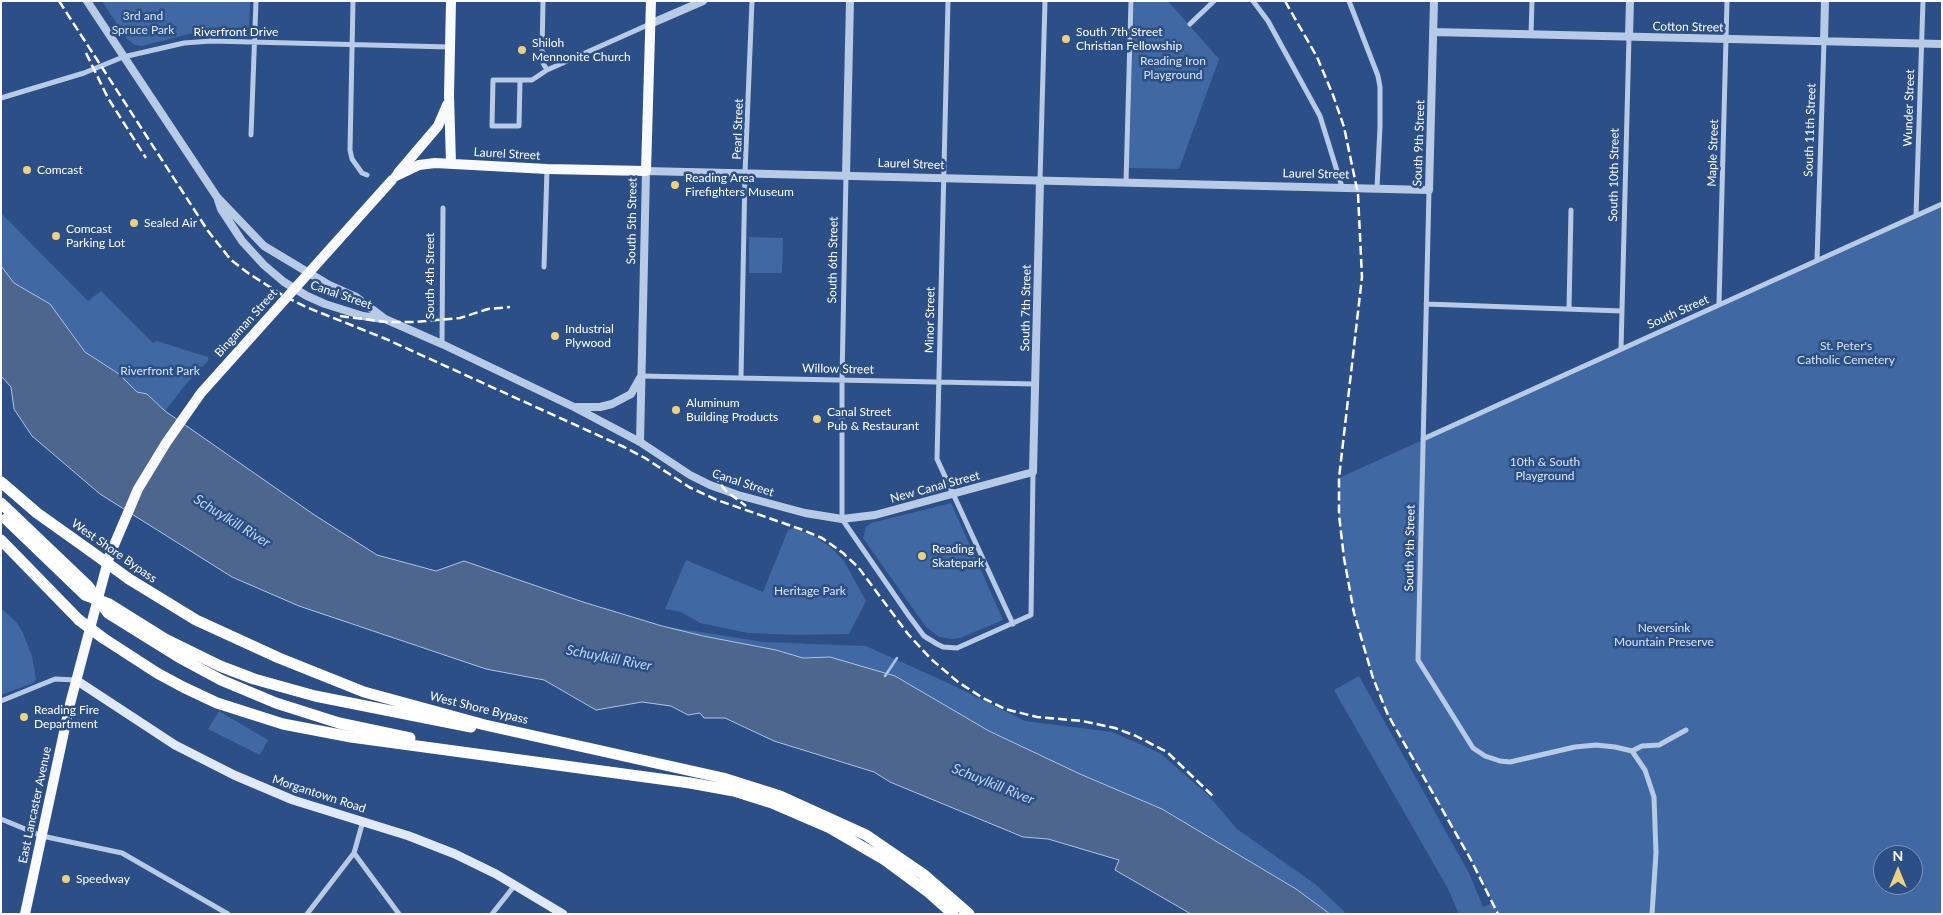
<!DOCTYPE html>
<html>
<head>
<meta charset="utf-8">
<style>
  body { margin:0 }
  #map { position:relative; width:1943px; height:915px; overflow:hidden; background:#2b4f86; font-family:Lato,sans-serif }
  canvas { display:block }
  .frame { position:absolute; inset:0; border:2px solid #fff; pointer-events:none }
  .north { position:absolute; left:1873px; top:845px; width:50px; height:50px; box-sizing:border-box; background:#2b4f86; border:1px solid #8095b6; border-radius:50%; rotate:0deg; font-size:14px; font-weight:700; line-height:20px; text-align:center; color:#fff }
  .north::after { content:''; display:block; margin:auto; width:18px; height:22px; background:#edd17f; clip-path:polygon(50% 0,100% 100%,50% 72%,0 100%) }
</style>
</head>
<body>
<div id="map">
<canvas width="1943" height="915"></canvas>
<div class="frame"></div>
<div class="north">N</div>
</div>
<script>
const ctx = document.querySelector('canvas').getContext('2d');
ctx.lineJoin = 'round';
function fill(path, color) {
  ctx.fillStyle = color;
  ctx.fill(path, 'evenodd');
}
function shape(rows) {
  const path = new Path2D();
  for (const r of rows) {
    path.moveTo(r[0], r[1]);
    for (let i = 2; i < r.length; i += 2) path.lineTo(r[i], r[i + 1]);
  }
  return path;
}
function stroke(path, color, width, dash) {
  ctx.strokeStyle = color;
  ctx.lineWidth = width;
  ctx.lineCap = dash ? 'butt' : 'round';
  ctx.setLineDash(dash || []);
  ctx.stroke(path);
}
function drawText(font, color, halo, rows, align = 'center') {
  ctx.font = font + ' Lato,sans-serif';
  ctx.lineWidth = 5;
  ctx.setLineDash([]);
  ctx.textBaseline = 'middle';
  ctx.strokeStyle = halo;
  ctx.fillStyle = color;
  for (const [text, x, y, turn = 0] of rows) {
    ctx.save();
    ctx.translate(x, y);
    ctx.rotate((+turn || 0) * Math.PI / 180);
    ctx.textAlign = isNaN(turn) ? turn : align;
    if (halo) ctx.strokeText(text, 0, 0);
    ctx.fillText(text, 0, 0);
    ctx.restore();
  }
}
fill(shape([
  [102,1,250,1,249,29,246,33,193,33,142,46,135,45,126,38],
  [1134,1,1168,1,1219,59,1179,169,1129,168],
  [1942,204,1942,914,1459,914,1447,887,1334,690,1359,676,1469,873,1483,907,1493,903,1470,858,1388,715,1373,678,1354,613,1344,558,1339,515,1339,478],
  [1883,855,1913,855,1913,885,1883,885],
  [1,213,88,301,101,291,153,343,157,341,208,357,208,361,186,384,165,411,147,394,137,392,119,374,85,352,50,304,14,283,1,266],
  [749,237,783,238,782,273,749,273],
  [951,503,1003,620,960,638,952,639,939,637,926,627,863,538,866,527,871,523],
  [794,528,816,537,830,547,844,561,866,601,849,634,797,635,748,633,700,623,681,612,665,609,686,560,763,592,788,530],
  [1,608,17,623,23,633,32,656,36,679,33,683,1,695],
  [662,626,764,642,866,646,948,683,1025,721,1112,732,1160,753,1208,795,1237,829,1315,884,1347,914,1330,914,1296,889,1162,809,1080,774,989,731,944,706,830,657,803,658,776,650,703,636],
  [219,711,268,740,260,755,208,729]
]), '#4068a2');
const water = shape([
  [1,266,14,283,50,304,85,352,119,374,137,392,147,394,165,411,313,514,377,555,436,571,464,561,583,602,662,626,703,636,776,650,803,658,830,657,895,676,989,731,1080,774,1162,809,1296,889,1330,914,1191,914,1115,870,1119,860,1048,839,1023,837,890,782,874,772,774,741,725,718,704,718,700,713,688,715,671,706,642,702,596,710,544,680,486,669,299,606,232,577,100,494,32,436,14,409,11,387,1,376,1,266]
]);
fill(water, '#4d668d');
stroke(water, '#acc5e7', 1);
stroke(shape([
  [885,676,897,658]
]), '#acc5e7', 2.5);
stroke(shape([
  [353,1,350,150,352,159,362,173,367,175],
  [543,1,542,53,543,63,547,70],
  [948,1,937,459,1013,624],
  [1253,1,1268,21,1320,116,1342,187],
  [1349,1,1378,76,1380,87,1380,127,1377,188],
  [1190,24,1214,1],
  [1531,35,1532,1],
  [520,80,519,126,492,126,493,80,532,80,547,70,650,24],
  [1,98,84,73,123,57,184,43,211,41,450,47],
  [251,135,256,1],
  [846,175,842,380,842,519,909,616,924,636,937,644,943,647,957,648,1031,615,1033,472],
  [1040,180,1045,1],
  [1126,182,1131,1],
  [1429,190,1418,660,1473,748,1485,756,1500,761,1510,762,1575,747,1596,745,1615,747,1632,751,1645,770,1654,797,1656,853,1652,914],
  [1916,215,1923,1],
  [1817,260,1824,41],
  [544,267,547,169],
  [1426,304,1622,311],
  [1719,304,1727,1],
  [1569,309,1571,210],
  [442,344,443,208],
  [1621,349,1629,37],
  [641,376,1035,384],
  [741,377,745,173,752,1],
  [1423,439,1942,204],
  [1,701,55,679,76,680],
  [1632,751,1642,746,1659,745,1686,730],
  [1,819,42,836,122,853,228,914],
  [354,853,399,914],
  [307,914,354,853,363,821],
  [492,914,515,885]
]), '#b7cbe7', 5);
stroke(shape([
  [87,1,217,197,264,246,329,285,356,297,385,319,442,344,574,407,640,442,690,475,710,485,738,495,805,513,842,519,875,515,1033,472,1040,180],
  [650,24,703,1],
  [1433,32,1942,44],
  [1629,37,1630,1],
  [1824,41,1825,1],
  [846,175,850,1],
  [218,200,221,209,242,241,264,265,284,282,307,296,325,304,363,316,383,319],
  [577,407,600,407,612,404,631,394,640,378],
  [640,442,646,171,1429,190,1434,1]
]), '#b7cbe7', 8);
stroke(shape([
  [76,680,175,745,234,775,293,800,409,836,455,854,496,874,563,914]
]), '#e0e9f7', 9);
stroke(shape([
  [451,164,449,95,451,1],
  [398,173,438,126,447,105],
  [396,176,419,165,435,163,547,169,646,171,651,1],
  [25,914,70,704,109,557]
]), '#f8fafe', 10);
stroke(shape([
  [1,482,37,513,89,550],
  [1,503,88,586,108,613,182,659,221,680,276,703,339,723,410,738],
  [6,519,85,595,109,604,165,639,220,666,254,679,315,696,471,727],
  [1,540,79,620],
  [129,579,196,620,279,658,364,692,485,725,723,778,780,796,866,835,923,874,969,914],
  [103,638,157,673,183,687,217,703,283,724,351,737,690,783,734,791,772,803,830,828,885,860,927,891,953,914]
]), '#fff', 11);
stroke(shape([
  [59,1,208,231,231,260,248,273,284,296,306,307,386,339,624,447,645,458,689,487,717,500,803,530,822,538,843,553,858,567,908,634,931,659,958,682,983,698,1005,709,1037,717,1082,721,1115,728,1136,736,1167,752,1215,798],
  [1285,1,1317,57,1333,95,1344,127,1358,194,1362,277,1339,478,1339,515,1344,558,1354,613,1373,678,1388,715,1470,858,1498,914],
  [86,53,108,98,146,158],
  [340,316,386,322,415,322,460,318,488,309,510,307],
  [716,473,719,482,726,491,746,506]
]), '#fff', 2.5, [9, 4]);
stroke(shape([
  [109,557,138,489,166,443,201,393,392,180]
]), '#f8fafe', 10);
stroke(shape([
  [89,550,129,579],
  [79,620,103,638]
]), '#fff', 11);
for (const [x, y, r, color] of [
  [1066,39,5,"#edd17f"],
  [522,50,5,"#edd17f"],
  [27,170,5,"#edd17f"],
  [675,185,5,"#edd17f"],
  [134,223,5,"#edd17f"],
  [56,236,5,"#edd17f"],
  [555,336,5,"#edd17f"],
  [676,410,5,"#edd17f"],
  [817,419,5,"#edd17f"],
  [922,556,5,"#edd17f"],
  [24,717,5,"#edd17f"],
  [66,879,5,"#edd17f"]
]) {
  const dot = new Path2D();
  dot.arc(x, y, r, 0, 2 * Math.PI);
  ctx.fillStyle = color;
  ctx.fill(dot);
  stroke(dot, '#2b4f86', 2);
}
drawText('12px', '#dae6f6', '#2b4f86', [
  ["3rd and",143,16],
  ["Spruce Park",143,30],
  ["Reading Iron",1173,61],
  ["Playground",1173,75],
  ["St. Peter's",1846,346],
  ["Catholic Cemetery",1846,360],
  ["Riverfront Park",160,371],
  ["10th & South",1545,462],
  ["Playground",1545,476],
  ["Heritage Park",810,591],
  ["Neversink",1664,628],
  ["Mountain Preserve",1664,642]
]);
drawText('12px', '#fff', '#2b4f86', [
  ["Cotton Street",1688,27,1],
  ["Riverfront Drive",236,32],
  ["Wunder Street",1909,108,-88],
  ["Pearl Street",738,129,-88],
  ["South 11th Street",1810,130,-88],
  ["South 9th Street",1419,143,-88],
  ["Maple Street",1713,153,-88],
  ["Laurel Street",507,154,3],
  ["Laurel Street",911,164,2],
  ["Laurel Street",1316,174,1],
  ["South 10th Street",1614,175,-89],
  ["South 5th Street",632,221,-89],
  ["South 6th Street",833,260,-89],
  ["South 4th Street",430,276,-90],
  ["Canal Street",341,295,19],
  ["South 7th Street",1026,308,-89],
  ["South Street",1678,312,-24],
  ["Minor Street",930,320,-89],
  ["Bingaman Street",246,323,-48],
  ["Willow Street",838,369,1],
  ["Canal Street",743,483,18],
  ["New Canal Street",935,487,-15],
  ["South 9th Street",1410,548,-89],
  ["West Shore Bypass",114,551,35],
  ["West Shore Bypass",479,708,14],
  ["Morgantown Road",319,794,18],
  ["East Lancaster Avenue",35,805,-78]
]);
drawText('12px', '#fff', '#2b4f86', [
  ["South 7th Street",1076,32],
  ["Christian Fellowship",1076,46],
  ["Shiloh",532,43],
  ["Mennonite Church",532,57],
  ["Comcast",37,170],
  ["Reading Area",685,178],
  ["Firefighters Museum",685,192],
  ["Sealed Air",144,223],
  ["Comcast",66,229],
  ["Parking Lot",66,243],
  ["Industrial",565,329],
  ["Plywood",565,343],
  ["Aluminum",686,403],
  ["Building Products",686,417],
  ["Canal Street",827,412],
  ["Pub & Restaurant",827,426],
  ["Reading",932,549],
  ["Skatepark",932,563],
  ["Reading Fire",34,710],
  ["Department",34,724],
  ["Speedway",76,879]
], 'left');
drawText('italic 14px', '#c2d5ef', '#2b4f86', [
  ["Schuylkill River",232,521,32],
  ["Schuylkill River",609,658,11],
  ["Schuylkill River",993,784,22]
]);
</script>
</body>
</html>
